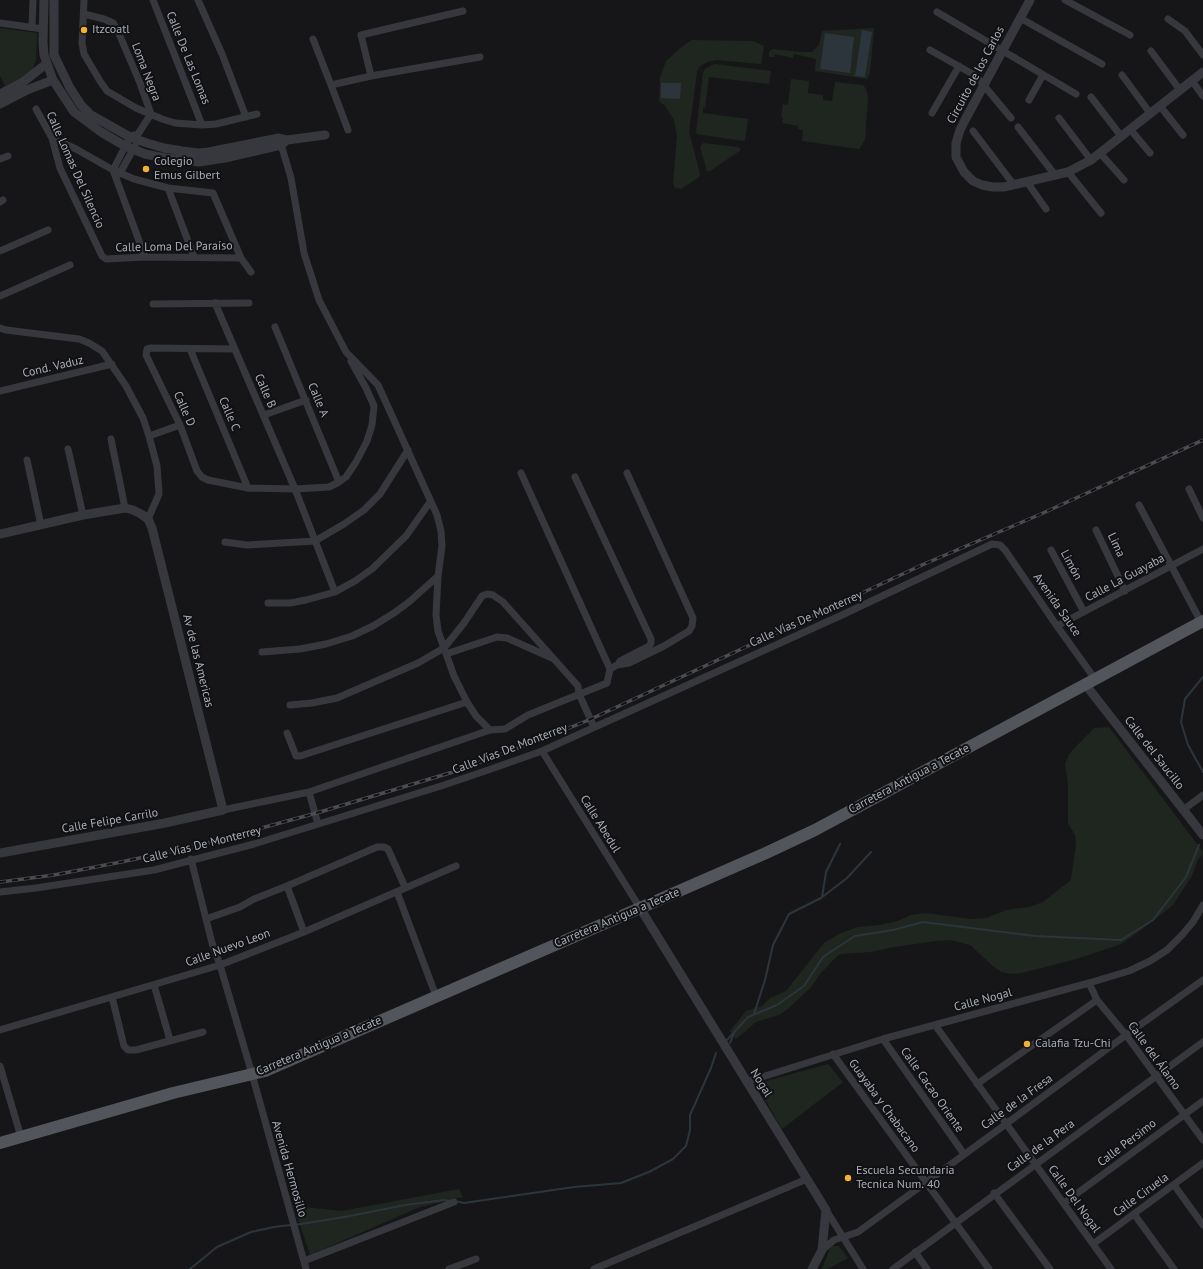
<!DOCTYPE html>
<html>
<head>
<meta charset="utf-8">
<style>
  body { margin:0 }
  canvas { display:block; background:#161618 }
</style>
</head>
<body>
<canvas width="1203" height="1269"></canvas>
<script>
const ctx = document.querySelector('canvas').getContext('2d');
ctx.lineJoin = 'round';
function fill(path, color) {
  ctx.fillStyle = color;
  ctx.fill(path, 'evenodd');
}
function shape(rows) {
  const path = new Path2D();
  for (const r of rows) {
    path.moveTo(r[0], r[1]);
    for (let i = 2; i < r.length; i += 2) path.lineTo(r[i], r[i + 1]);
  }
  return path;
}
function stroke(path, color, width, dash) {
  ctx.strokeStyle = color;
  ctx.lineWidth = width;
  ctx.lineCap = dash ? 'butt' : 'round';
  ctx.setLineDash(dash || []);
  ctx.stroke(path);
}
function drawText(font, color, halo, rows, align = 'center') {
  ctx.font = font + ' "PT Sans",sans-serif';
  ctx.lineWidth = 4;
  ctx.setLineDash([]);
  ctx.textBaseline = 'middle';
  ctx.strokeStyle = halo;
  ctx.fillStyle = color;
  for (const [text, x, y, turn = 0] of rows) {
    ctx.save();
    ctx.translate(x, y);
    ctx.rotate((+turn || 0) * Math.PI / 180);
    ctx.textAlign = isNaN(turn) ? turn : align;
    if (halo) ctx.strokeText(text, 0, 0);
    ctx.fillText(text, 0, 0);
    ctx.restore();
  }
}
fill(shape([
  [0,28,37,33,36,59,33,69,25,76,5,86,0,75],
  [874,28,870,73,867,79,815,71,816,59,794,54,793,58,775,54,774,57,769,57,769,52,773,49,800,52,812,52,819,45,822,31],
  [692,40,753,41,764,46,761,64,717,60,707,62,699,67,697,72,689,132,700,174,699,177,681,189,675,188,673,183,677,136,674,120,665,106,659,101,660,78,666,61,684,45],
  [714,64,771,71,769,84,709,77,705,108,703,108,703,113,748,119,745,140,743,141,697,134,696,133,703,73,705,69],
  [791,79,809,81,808,93,823,95,823,100,832,101,835,82,863,85,866,89,868,97,865,140,859,149,802,141,803,130,798,129,798,126,782,123,783,117,781,117,783,104,788,105],
  [703,143,738,147,741,150,710,171,707,171,700,147],
  [1109,727,1203,852,1203,855,1198,859,1192,876,1173,905,1141,930,1121,944,1076,959,1022,973,1009,974,1002,972,995,968,970,945,950,940,936,941,894,947,870,952,841,954,837,956,820,974,811,987,789,1008,779,1015,756,1022,736,1039,730,1031,746,1011,762,1006,770,998,786,991,825,942,841,933,858,927,880,925,898,921,911,915,925,913,971,919,987,918,1006,910,1029,907,1043,902,1071,880,1076,844,1075,835,1068,823,1068,783,1065,764,1069,754,1094,728],
  [828,1064,843,1082,782,1129,756,1084],
  [459,1189,463,1197,420,1207,310,1255,294,1206,342,1211],
  [831,1246,839,1246,848,1258,828,1269,822,1269]
]), '#1e261f');
fill(shape([
  [862,30,872,32,865,77,855,76],
  [825,33,854,37,850,73,820,69],
  [661,83,681,83,680,99,661,98]
]), '#2c353c');
stroke(shape([
  [1203,677,1185,699,1181,722,1188,745,1203,772],
  [822,897,826,872,840,844],
  [754,1014,765,980,773,945,789,914,821,898,847,878,871,852],
  [726,1041,748,1017,777,1005,804,986,823,957,855,936,893,930,923,922,1035,936,1121,940,1153,920,1186,877,1199,845],
  [730,1043,734,1033],
  [455,1201,464,1203,574,1187,621,1183,649,1172,673,1159,686,1146,690,1130,690,1115,711,1068,716,1053],
  [295,1225,350,1216,405,1205,444,1200,451,1201],
  [190,1269,217,1247,251,1232,274,1227,291,1225]
]), '#2c353c', 2);
stroke(shape([
  [84,0,82,43,84,54,100,81,107,91,136,108,162,119,175,123,202,125,216,124,257,114],
  [153,0,202,125],
  [198,0,222,54,246,117],
  [1065,0,1130,35],
  [937,12,1076,94],
  [84,14,104,19,113,23,117,29,140,83,151,114,138,134],
  [1020,18,1102,64],
  [1168,19,1185,31,1203,55],
  [0,23,43,29],
  [32,27,33,0],
  [313,39,331,85],
  [930,50,976,76,1011,118],
  [1151,51,1180,90],
  [1122,75,1150,113],
  [371,76,361,35,463,11],
  [1192,81,1203,96],
  [1091,97,1121,136],
  [1029,100,1043,75],
  [1160,106,1183,135],
  [36,109,52,138,60,168,102,256,106,259,145,257,241,258],
  [932,113,959,66],
  [1059,118,1091,160],
  [1018,127,1055,175],
  [1130,129,1150,153],
  [348,130,331,85,371,76,480,57],
  [973,131,1014,185],
  [134,135,130,137,113,170,145,257],
  [52,138,76,149,113,170,134,179,168,188,213,193,241,258,251,272],
  [280,141,291,178,304,253,319,300,346,352,378,385,437,515,441,531,442,546,438,576,436,615,438,631,454,676,467,702,476,716,490,730],
  [1100,153,1124,180],
  [0,159,8,156],
  [1068,172,1101,213],
  [116,176,120,173,135,146],
  [1027,182,1046,209],
  [168,188,194,257],
  [0,202,3,200],
  [0,251,48,230],
  [0,296,70,265],
  [215,303,295,489,335,592],
  [153,304,249,303],
  [275,327,339,482],
  [0,328,6,330,79,339,89,343,102,351,126,386,143,418,149,436,157,466,159,494,148,519],
  [190,349,248,488],
  [234,349,151,348,147,349,146,355,180,425,197,471,202,477,208,480,248,488,295,489,329,487,339,482,346,477,356,462,367,441,372,425,374,406,366,388,351,361],
  [0,391,112,364],
  [264,415,306,400],
  [149,436,180,425],
  [111,439,125,508],
  [68,449,83,515],
  [27,460,41,525],
  [521,473,610,669],
  [575,477,651,639,651,643,649,646,620,661,619,663],
  [1189,489,1203,518],
  [1139,505,1201,622],
  [1096,530,1125,591],
  [225,542,247,545,315,541,344,524,364,510,380,494,408,450],
  [1051,550,1084,612],
  [268,603,290,603,306,600,335,592,355,581,372,569,406,536,430,502],
  [1057,626,1203,549],
  [262,652,300,649,326,644,352,636,373,626,394,613,409,602,438,576],
  [446,654,497,637,507,638,552,658],
  [290,705,312,703,337,698,418,663,444,648,464,623,482,596,487,594,493,595,503,602,578,686,579,694,594,727],
  [287,733,296,756,300,756,467,702],
  [542,751,640,908],
  [309,792,318,824],
  [223,810,309,792,490,730,505,729,528,715,607,683,610,669,617,665,629,663,664,646,689,631,692,626,693,618,627,473],
  [1183,810,1203,795],
  [191,859,212,943,220,965,252,1074,306,1269],
  [287,886,377,847,384,847,388,849,405,887],
  [0,892,36,888,154,870,254,844,441,786,491,769,542,751,842,615,992,544,1000,545,1005,550,1057,626,1095,679],
  [397,892,436,996],
  [206,919,240,907,254,899,287,886,304,932],
  [1089,983,1097,1000,1126,1035,1203,1140],
  [154,985,170,1040],
  [112,997,124,1046,128,1050,136,1050,203,1032],
  [935,1025,1111,1269],
  [0,1030,220,965,304,932,456,866],
  [883,1039,964,1154],
  [833,1054,989,1269],
  [0,1066,21,1137],
  [746,1082,883,1039,1089,983,1129,971,1150,961,1167,950,1182,935,1193,922,1203,905],
  [977,1084,1097,1000],
  [1174,1185,1203,1225],
  [994,1193,1050,1269],
  [1064,1203,1203,1101],
  [826,1210,863,1269],
  [1134,1214,1174,1269],
  [1093,1244,1203,1163],
  [822,1250,834,1240,858,1232,1006,1124,1126,1035,1203,980],
  [915,1252,927,1269],
  [304,1261,454,1202],
  [449,1269,476,1259],
  [594,1269,807,1179],
  [893,1269,1203,1042]
]), '#37383d', 7);
stroke(shape([
  [44,0,43,42,44,55,53,80,74,112,101,132,125,146,145,154,165,158,199,162,225,158,281,145,287,140],
  [54,0,54,55,70,88,81,105,91,115,130,137,147,143,164,148,182,151,198,153,209,152,279,138,287,140,325,135],
  [1030,0,965,120,960,130,956,143,956,157,964,172,973,181,982,185,993,187,1004,187,1068,172,1091,160,1203,72],
  [0,94,23,82,46,64],
  [0,104,27,90,53,80],
  [0,534,83,515,125,508,133,510,141,514,148,519,152,528,223,810,165,823,0,853],
  [1085,684,1203,835],
  [640,908,826,1210,822,1250,812,1269]
]), '#37383d', 9);
stroke(shape([
  [0,1143,173,1093,265,1071,640,908,766,853,815,830,1203,621]
]), '#53555c', 12);
const rail = shape([
  [0,882,54,875,121,862,196,846,320,812,453,772,540,740,591,719,922,565,1041,514,1203,440]
]);
stroke(rail, '#4a4c52', 3.5);
stroke(rail, '#111113', 2, [6]);
for (const [x, y, r, color] of [
  [84,30,4,"#f2b134"],
  [146,169,4,"#f2b134"],
  [1027,1044,4,"#f2b134"],
  [848,1178,4,"#f2b134"]
]) {
  const dot = new Path2D();
  dot.arc(x, y, r, 0, 2 * Math.PI);
  ctx.fillStyle = color;
  ctx.fill(dot);
  stroke(dot, '#111113', 1.5);
}
drawText('12px', '#a8adb8', '#111113', [
  ["Itzcoatl",92,30],
  ["Colegio",154,162],
  ["Emus Gilbert",154,176],
  ["Calafia Tzu-Chi",1035,1044],
  ["Escuela Secundaria",856,1171],
  ["Tecnica Num. 40",856,1185]
], 'left');
drawText('12px', '#a8adb8', '#111113', [
  ["Calle De Las Lomas",188,58,68],
  ["Loma Negra",146,72,69],
  ["Circuito de los Carlos",976,75,-62],
  ["Calle Lomas Del Silencio",75,170,66],
  ["Calle Loma Del Paraíso",174,247,-1],
  ["Cond. Vaduz",53,367,-13],
  ["Calle B",265,391,66],
  ["Calle A",318,400,67],
  ["Calle D",184,409,66],
  ["Calle C",229,414,67],
  ["Lima",1116,545,65],
  ["Limón",1071,565,62],
  ["Calle La Guayaba",1125,578,-28],
  ["Avenida Sauce",1057,605,55],
  ["Calle Vías De Monterrey",806,619,-24],
  ["Av de las Americas",198,661,76],
  ["Calle Vías De Monterrey",510,749,-21],
  ["Calle del Saucillo",1154,753,52],
  ["Carretera Antigua a Tecate",909,779,-28],
  ["Calle Felipe Carrilo",110,821,-10],
  ["Calle Abedul",600,824,58],
  ["Calle Vías De Monterrey",202,845,-14],
  ["Carretera Antigua a Tecate",617,918,-23],
  ["Calle Nuevo Leon",228,948,-20],
  ["Calle Nogal",983,1000,-15],
  ["Carretera Antigua a Tecate",319,1046,-23],
  ["Calle del Álamo",1154,1056,54],
  ["Nogal",761,1083,58],
  ["Calle Cacao Oriente",932,1090,55],
  ["Calle de la Fresa",1017,1102,-36],
  ["Guayaba y Chabacano",884,1106,54],
  ["Calle Persimo",1127,1143,-37],
  ["Calle de la Pera",1041,1146,-36],
  ["Avenida Hermosillo",289,1169,74],
  ["Calle Ciruela",1141,1195,-36],
  ["Calle Del Nogal",1074,1199,54]
]);
</script>
</body>
</html>
